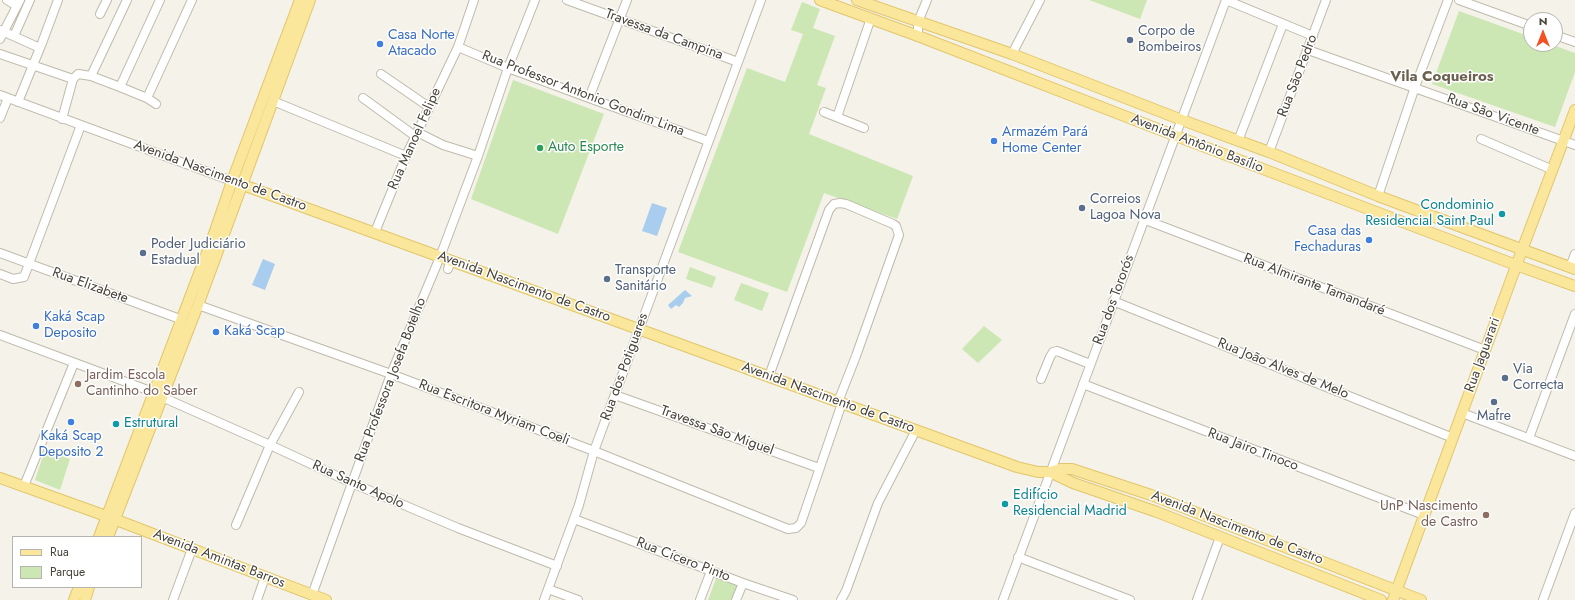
<!DOCTYPE html>
<html>
<head>
<meta charset="utf-8">
<style>
  body { margin:0 }
  #map { position:relative; width:1575px; height:600px; overflow:hidden; background:#f4f2e9; font-family:Jost,sans-serif }
  canvas { display:block }
  .legend { position:absolute; left:12px; top:536px; width:130px; height:52px; box-sizing:border-box; background:#fff; border:1px solid #b6b4af; margin:0; padding:5px 7px; list-style:none; font-size:12px; color:#484338 }
  .legend li { display:flex; align-items:center; gap:8px; height:20px }
  .legend b { width:20px; border:1px solid #b6b4af }
  .north { position:absolute; left:1523px; top:12px; width:40px; height:40px; box-sizing:border-box; background:#fff; border:1px solid #b6b4af; border-radius:50%; rotate:0deg; font-size:11px; font-weight:700; line-height:16px; text-align:center; color:#484338 }
  .north::after { content:''; display:block; margin:auto; width:14px; height:18px; background:#f45021; clip-path:polygon(50% 0,100% 100%,50% 72%,0 100%) }
</style>
</head>
<body>
<div id="map">
<canvas width="1575" height="600"></canvas>
<ul class="legend">
<li><b style="height:5px;background:#fbe79b"></b>Rua</li>
<li><b style="height:11px;background:#cce7b4"></b>Parque</li>
</ul>
<div class="north">N</div>
</div>
<script>
const ctx = document.querySelector('canvas').getContext('2d');
ctx.lineJoin = 'round';
function fill(path, color) {
  ctx.fillStyle = color;
  ctx.fill(path, 'evenodd');
}
function shape(rows) {
  const path = new Path2D();
  for (const r of rows) {
    path.moveTo(r[0], r[1]);
    for (let i = 2; i < r.length; i += 2) path.lineTo(r[i], r[i + 1]);
  }
  return path;
}
function stroke(path, color, width, dash) {
  ctx.strokeStyle = color;
  ctx.lineWidth = width;
  ctx.lineCap = dash ? 'butt' : 'round';
  ctx.setLineDash(dash || []);
  ctx.stroke(path);
}
function drawText(font, color, halo, rows, align = 'center') {
  ctx.font = font + ' Jost,sans-serif';
  ctx.lineWidth = 3;
  ctx.setLineDash([]);
  ctx.textBaseline = 'middle';
  ctx.strokeStyle = halo;
  ctx.fillStyle = color;
  for (const [text, x, y, turn = 0] of rows) {
    ctx.save();
    ctx.translate(x, y);
    ctx.rotate((+turn || 0) * Math.PI / 180);
    ctx.textAlign = isNaN(turn) ? turn : align;
    if (halo) ctx.strokeText(text, 0, 0);
    ctx.fillText(text, 0, 0);
    ctx.restore();
  }
}
fill(shape([
  [1089,0,1147,0,1140,19],
  [802,2,820,9,813,28,835,36,817,85,826,88,809,134,913,176,897,219,824,193,787,292,678,252,747,68,785,82,803,34,791,30],
  [1459,11,1531,37,1531,44,1550,44,1575,53,1575,72,1555,127,1432,84],
  [513,80,604,114,558,234,471,199],
  [690,267,716,277,712,288,686,279],
  [741,283,769,293,762,311,734,300],
  [984,326,1002,340,978,363,962,349],
  [45,450,70,459,60,490,35,480],
  [717,576,741,585,735,600,708,600]
]), '#cce7b4');
fill(shape([
  [652,203,667,208,657,236,642,231],
  [263,259,275,264,265,290,252,285],
  [685,290,692,296,685,298,683,303,679,307,676,305,671,309,668,305]
]), '#a8cdef');
const minor = shape([
  [7,0,17,6],
  [567,0,738,62],
  [1226,0,1313,36],
  [1459,0,1531,26],
  [100,14,107,0],
  [0,30,40,48],
  [1555,35,1575,42],
  [14,36,30,0],
  [918,36,918,22,927,0],
  [0,39,20,0],
  [458,47,508,68,589,98,708,141],
  [1308,50,1575,145],
  [0,54,73,79],
  [1012,54,1040,0],
  [381,74,429,107],
  [91,76,127,0],
  [120,87,160,0],
  [0,95,232,181],
  [147,98,192,0],
  [363,98,415,136],
  [589,98,627,0],
  [273,101,406,156],
  [18,102,42,43,58,0],
  [824,112,864,128],
  [837,117,871,18],
  [0,118,8,98],
  [62,119,73,79,78,74,91,76,120,87,147,98,156,104],
  [417,132,443,145,478,156],
  [1481,139,1553,170],
  [1238,141,1283,24],
  [1269,152,1326,0],
  [1378,196,1415,87,1448,0],
  [1143,219,1485,350],
  [375,232,406,156,458,47,474,0],
  [0,253,180,319],
  [1570,267,1575,254],
  [448,269,451,260],
  [0,274,13,279,24,277,81,125],
  [1113,301,1453,438],
  [198,305,391,374,594,451,788,529,796,528,801,523,842,403],
  [0,335,153,392],
  [769,376,829,210,834,204,840,203,846,204,893,224,896,226,899,235,856,356,838,402],
  [1041,379,1050,357,1053,352,1057,351,1090,364],
  [1083,384,1424,515],
  [615,395,819,468],
  [162,397,270,445,352,483,458,528,557,566],
  [1462,413,1575,456],
  [1529,438,1575,314],
  [24,486,74,363],
  [574,519,743,583,793,600],
  [236,525,270,445,299,392],
  [1018,557,1130,600],
  [548,589,578,600],
  [312,595,391,374,440,257,478,156,508,68,535,0],
  [173,600,192,549],
  [257,600,265,577],
  [544,600,579,505,594,451,761,0],
  [700,600,711,571],
  [736,600,743,583],
  [841,600,846,591,878,503,916,430],
  [1003,600,1226,0],
  [1197,600,1220,537],
  [1543,600,1575,513]
]);
const major = shape([
  [820,0,918,36,1176,136,1516,265,1575,286],
  [857,0,1012,54,1182,120,1269,152,1378,196,1575,269],
  [232,181,1017,467,1038,472,1050,472,1060,469,1072,469,1151,495,1421,600],
  [1050,472,1073,483,1157,512,1381,600],
  [0,478,106,516,326,600],
  [99,537,214,234,232,181,300,0],
  [108,537,198,305,310,0],
  [74,600,79,587],
  [85,600,89,587],
  [1393,600,1522,250,1575,110]
]);
stroke(minor, '#c0baac', 10);
stroke(major, '#e1c66b', 12);
stroke(minor, '#fff', 8);
stroke(major, '#fbe79b', 10);
for (const [x, y, r, color] of [
  [1130,40,4,"#5c6f8a"],
  [380,44,4,"#3f7fe0"],
  [994,141,4,"#3f7fe0"],
  [540,148,4,"#2e9e5b"],
  [1082,208,4,"#5c6f8a"],
  [1502,214,4,"#0f9aa8"],
  [1369,240,4,"#3f7fe0"],
  [143,253,4,"#5c6f8a"],
  [607,279,4,"#5c6f8a"],
  [36,326,4,"#3f7fe0"],
  [216,332,4,"#3f7fe0"],
  [1505,378,4,"#5c6f8a"],
  [78,384,4,"#8d6e63"],
  [1494,402,4,"#5c6f8a"],
  [71,422,4,"#3f7fe0"],
  [116,424,4,"#0f9aa8"],
  [1005,504,4,"#0f9aa8"],
  [1486,515,4,"#8d6e63"]
]) {
  const dot = new Path2D();
  dot.arc(x, y, r, 0, 2 * Math.PI);
  ctx.fillStyle = color;
  ctx.fill(dot);
  stroke(dot, '#fff', 1.5);
}
drawText('14px', '#4e5e75', '#fff', [
  ["Corpo de",1138,32],
  ["Bombeiros",1138,48],
  ["Correios",1090,200],
  ["Lagoa Nova",1090,216],
  ["Poder Judiciário",151,245],
  ["Estadual",151,261],
  ["Transporte",615,271],
  ["Sanitário",615,287],
  ["Via",1513,370],
  ["Correcta",1513,386],
  ["Mafre",1494,417,"center"]
], 'left');
drawText('14px', '#484338', '#fff', [
  ["Travessa da Campina",664,35,20],
  ["Rua São Pedro",1298,76,-69],
  ["Rua Professor Antonio Gondim Lima",583,94,21],
  ["Rua São Vicente",1493,115,20],
  ["Rua Manoel Felipe",415,139,-66],
  ["Avenida Antônio Basílio",1197,144,21],
  ["Avenida Nascimento de Castro",220,176,20],
  ["Rua Almirante Tamandaré",1314,285,21],
  ["Rua Elizabete",90,286,20],
  ["Avenida Nascimento de Castro",524,287,20],
  ["Rua dos Tororós",1114,300,-70],
  ["Rua Jaguarari",1483,355,-70],
  ["Rua dos Potiguares",625,367,-70],
  ["Rua João Alves de Melo",1283,369,22],
  ["Rua Professora Josefa Botelho",391,380,-69],
  ["Avenida Nascimento de Castro",828,398,20],
  ["Rua Escritora Myriam Coeli",494,413,21],
  ["Travessa São Miguel",717,431,20],
  ["Rua Jairo Tinoco",1253,450,21],
  ["Rua Santo Apolo",358,485,24],
  ["Avenida Nascimento de Castro",1237,528,21],
  ["Avenida Amintas Barros",219,559,21],
  ["Rua Cícero Pinto",683,560,21]
]);
drawText('14px', '#366cbe', '#fff', [
  ["Casa Norte",388,36],
  ["Atacado",388,52],
  ["Armazém Pará",1002,133],
  ["Home Center",1002,149],
  ["Casa das",1361,232,"right"],
  ["Fechaduras",1361,248,"right"],
  ["Kaká Scap",44,318],
  ["Deposito",44,334],
  ["Kaká Scap",224,332],
  ["Kaká Scap",71,437,"center"],
  ["Deposito 2",71,453,"center"]
], 'left');
drawText('14px', '#27864d', '#fff', [
  ["Auto Esporte",548,148]
], 'left');
drawText('14px', '#0d838f', '#fff', [
  ["Condominio",1494,206,"right"],
  ["Residencial Saint Paul",1494,222,"right"],
  ["Estrutural",124,424],
  ["Edifício",1013,496],
  ["Residencial Madrid",1013,512]
], 'left');
drawText('14px', '#785e54', '#fff', [
  ["Jardim Escola",86,376],
  ["Cantinho do Saber",86,392],
  ["UnP Nascimento",1478,507,"right"],
  ["de Castro",1478,523,"right"]
], 'left');
drawText('bold 15px', '#6a614f', '#fff', [
  ["Vila Coqueiros",1442,77]
]);
</script>
</body>
</html>
